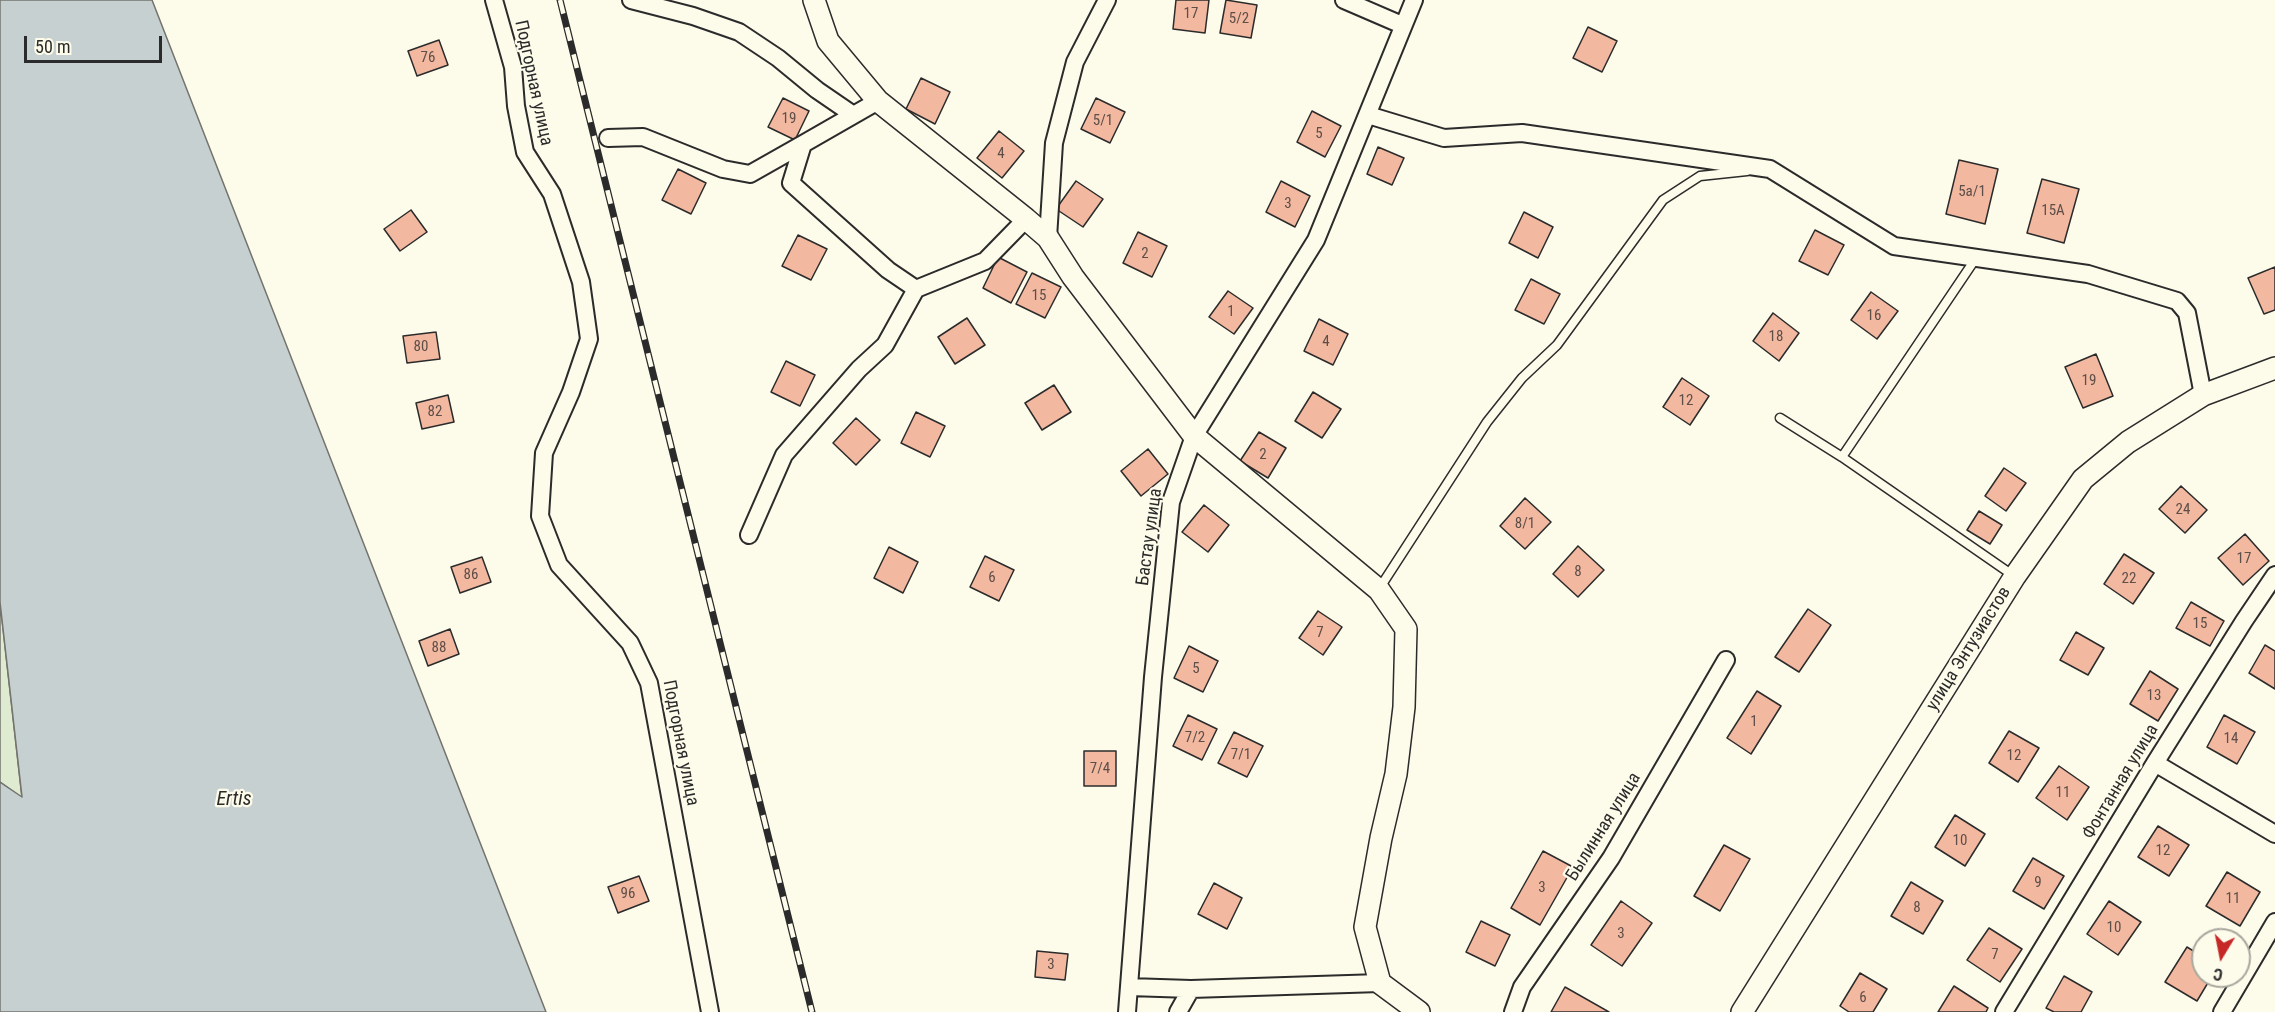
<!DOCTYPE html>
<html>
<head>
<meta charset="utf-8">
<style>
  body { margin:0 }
  #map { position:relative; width:2275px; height:1012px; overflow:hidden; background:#fdfbea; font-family:"Roboto Condensed",sans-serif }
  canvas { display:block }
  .north { position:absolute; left:2191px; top:928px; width:60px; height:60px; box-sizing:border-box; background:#fdfbea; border:2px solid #a9a89e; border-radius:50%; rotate:190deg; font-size:16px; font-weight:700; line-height:24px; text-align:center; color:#2b2b2b }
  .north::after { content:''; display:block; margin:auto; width:21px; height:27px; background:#c62828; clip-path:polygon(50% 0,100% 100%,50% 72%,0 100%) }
  .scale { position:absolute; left:24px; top:36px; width:138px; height:27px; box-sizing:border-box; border:3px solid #2b2b2b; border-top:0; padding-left:8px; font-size:18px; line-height:21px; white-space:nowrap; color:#2b2b2b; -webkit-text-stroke:4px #fdfbea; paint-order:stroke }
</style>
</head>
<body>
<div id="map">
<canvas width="2275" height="1012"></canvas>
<div class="north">С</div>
<div class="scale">50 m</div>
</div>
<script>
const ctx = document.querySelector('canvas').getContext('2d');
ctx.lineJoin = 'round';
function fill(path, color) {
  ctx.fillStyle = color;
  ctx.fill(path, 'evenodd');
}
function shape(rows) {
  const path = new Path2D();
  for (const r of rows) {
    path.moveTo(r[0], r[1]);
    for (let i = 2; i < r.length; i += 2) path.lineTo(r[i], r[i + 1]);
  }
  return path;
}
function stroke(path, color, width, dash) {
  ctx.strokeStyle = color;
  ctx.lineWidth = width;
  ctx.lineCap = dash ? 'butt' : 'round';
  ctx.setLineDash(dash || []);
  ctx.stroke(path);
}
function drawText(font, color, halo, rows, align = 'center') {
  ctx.font = font + ' "Roboto Condensed",sans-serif';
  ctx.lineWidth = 4.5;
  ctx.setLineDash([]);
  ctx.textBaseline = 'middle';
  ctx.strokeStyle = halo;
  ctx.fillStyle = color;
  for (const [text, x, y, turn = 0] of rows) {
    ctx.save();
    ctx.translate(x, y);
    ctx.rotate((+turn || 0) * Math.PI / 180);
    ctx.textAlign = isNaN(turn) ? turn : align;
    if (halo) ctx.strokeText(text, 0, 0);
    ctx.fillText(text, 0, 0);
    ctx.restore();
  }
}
const green = shape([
  [0,602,22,798,0,782,0,602]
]);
fill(green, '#deebd1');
stroke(green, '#74746e', 1.5);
const water = shape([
  [0,0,152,0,546,1012,0,1012,0,782,22,797,0,602,0,0]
]);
fill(water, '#c7d0d0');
stroke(water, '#74746e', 1.5);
const building = shape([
  [1176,0,1209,0,1205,33,1173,29,1176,0],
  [1226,0,1257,5,1251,38,1220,33,1226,0],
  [1588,27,1617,41,1602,72,1573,58,1588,27],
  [439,40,448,65,417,76,408,51,439,40],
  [921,78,950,92,935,124,906,109,921,78],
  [783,98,809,111,795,140,768,127,783,98],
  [1096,98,1125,112,1110,143,1081,129,1096,98],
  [1312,111,1341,126,1325,157,1297,142,1312,111],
  [999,131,1024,151,1002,178,977,158,999,131],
  [1378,147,1404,158,1392,185,1367,174,1378,147],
  [1959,160,1998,169,1985,224,1946,214,1959,160],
  [678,169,706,183,691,214,662,200,678,169],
  [2042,179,2079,189,2064,243,2027,233,2042,179],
  [1076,181,1103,199,1083,227,1056,209,1076,181],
  [1281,181,1310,196,1295,227,1266,212,1281,181],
  [411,210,427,232,400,251,384,229,411,210],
  [1524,212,1553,227,1538,258,1509,243,1524,212],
  [1815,230,1844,245,1828,275,1799,261,1815,230],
  [1138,232,1167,246,1152,277,1123,263,1138,232],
  [798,235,827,249,811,280,782,266,798,235],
  [998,257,1027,272,1011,303,983,288,998,257],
  [2275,267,2275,310,2264,314,2248,278,2275,267],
  [1032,273,1061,287,1045,318,1016,304,1032,273],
  [1531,279,1560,294,1544,324,1515,310,1531,279],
  [1228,291,1253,308,1234,334,1209,317,1228,291],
  [1871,292,1898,311,1877,339,1851,320,1871,292],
  [1773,313,1799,333,1779,361,1753,341,1773,313],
  [967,318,985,345,955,364,938,337,967,318],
  [1319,319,1348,334,1333,365,1304,351,1319,319],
  [436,332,440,359,407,363,403,336,436,332],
  [2096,354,2113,396,2083,408,2065,367,2096,354],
  [786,361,815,375,800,406,771,392,786,361],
  [1682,378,1709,396,1690,425,1663,407,1682,378],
  [1054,385,1071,412,1042,430,1025,403,1054,385],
  [1313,392,1341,409,1322,438,1295,421,1313,392],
  [448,395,454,422,422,429,416,403,448,395],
  [916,412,945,426,930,457,901,443,916,412],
  [856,418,880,440,856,465,833,443,856,418],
  [1259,432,1286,448,1268,478,1240,461,1259,432],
  [1148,449,1168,474,1141,496,1121,471,1148,449],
  [2004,468,2026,483,2006,511,1985,496,2004,468],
  [2181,486,2207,510,2185,533,2159,509,2181,486],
  [1525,498,1551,522,1525,549,1500,526,1525,498],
  [1204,505,1229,525,1208,552,1182,532,1204,505],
  [1979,511,2002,525,1990,544,1967,530,1979,511],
  [2245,534,2269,561,2243,585,2218,558,2245,534],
  [1578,546,1604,570,1578,597,1553,574,1578,546],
  [889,547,918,562,903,593,874,578,889,547],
  [2124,554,2154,573,2133,604,2104,584,2124,554],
  [985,556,1014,570,999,601,970,587,985,556],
  [482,557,491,582,460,593,451,567,482,557],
  [2191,602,2224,621,2210,646,2176,628,2191,602],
  [1808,609,1831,625,1799,672,1775,657,1808,609],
  [1318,611,1342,627,1323,655,1299,638,1318,611],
  [450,629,459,654,428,666,419,641,450,629],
  [2076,632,2104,648,2088,675,2060,660,2076,632],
  [2265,645,2275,651,2275,689,2249,673,2265,645],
  [1189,646,1218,661,1203,692,1174,678,1189,646],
  [2150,671,2178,689,2158,721,2130,704,2150,671],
  [1757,691,1781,706,1751,754,1727,738,1757,691],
  [1188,715,1217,729,1202,760,1173,746,1188,715],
  [2224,715,2255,732,2237,764,2207,747,2224,715],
  [2009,731,2039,748,2018,782,1989,763,2009,731],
  [1234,732,1263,746,1247,777,1218,763,1234,732],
  [1084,751,1116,751,1116,786,1084,786,1084,751],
  [2059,766,2089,787,2067,820,2036,798,2059,766],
  [1955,815,1985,834,1965,866,1935,847,1955,815],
  [2158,826,2189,845,2169,876,2138,857,2158,826],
  [1724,845,1750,859,1720,911,1694,896,1724,845],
  [1543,851,1573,867,1540,925,1511,908,1543,851],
  [2033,858,2064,876,2044,909,2013,891,2033,858],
  [2227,872,2260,892,2240,926,2206,906,2227,872],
  [639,876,649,901,618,913,608,887,639,876],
  [1911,882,1943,901,1923,934,1891,916,1911,882],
  [1214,883,1242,898,1227,929,1198,914,1214,883],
  [1621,901,1652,923,1622,966,1591,945,1621,901],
  [2109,901,2141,922,2118,955,2087,934,2109,901],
  [1481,921,1510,935,1495,966,1466,952,1481,921],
  [1989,928,2022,949,2000,982,1967,960,1989,928],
  [2187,947,2203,957,2203,976,2212,976,2197,1001,2165,982,2187,947],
  [1037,951,1068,954,1065,980,1035,977,1037,951],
  [1860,973,1887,989,1873,1012,1849,1012,1840,1006,1860,973],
  [2064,976,2092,992,2081,1012,2054,1012,2046,1008,2064,976],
  [1954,986,1988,1008,1986,1012,1938,1012,1954,986],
  [1565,987,1609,1012,1551,1012,1565,987]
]);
fill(building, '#f2b8a0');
stroke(building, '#2b2b2b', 1.5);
const service = shape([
  [1780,418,1842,457,2014,576],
  [1842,457,1976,258],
  [1379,589,1487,422,1522,378,1557,345,1663,200,1700,176,1747,171]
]);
const minor = shape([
  [494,0,513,67,516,106,525,152,552,194,581,282,589,339,571,392,544,453,540,516,559,565,630,643,649,683,710,1012],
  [631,0,693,16,739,32,778,58,817,90,852,114],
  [1344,0,1402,25],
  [878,101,803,144,791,183,888,270,916,289],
  [1368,115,1444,138,1522,133,1770,169,1894,246,2088,274,2177,301,2187,313,2203,395],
  [608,138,643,137,723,169,750,174,803,144],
  [1048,238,1054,143,1075,62,1107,0],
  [749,535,784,455,859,369,885,345,916,289,985,261,1026,219],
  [2155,763,2275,834],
  [1129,987,1191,989],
  [1127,1012,1153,677,1171,502,1194,436,1316,240,1414,0],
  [1178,1012,1191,989,1380,983],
  [1513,1012,1522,987,1611,858,1726,660],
  [2004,1012,2155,763,2244,621,2275,575],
  [2222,1012,2275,922]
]);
const tertiary = shape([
  [814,0,828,41,878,101,1026,219,1048,238,1073,277,1194,436,1379,590,1406,629,1404,707,1396,774,1381,838,1365,927,1380,983,1419,1012],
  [1742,1012,2015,576,2083,479,2128,442,2203,395,2275,368]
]);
stroke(service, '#2b2b2b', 11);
stroke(minor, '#2b2b2b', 20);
stroke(tertiary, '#2b2b2b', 24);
stroke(service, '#fdfbea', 8);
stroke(minor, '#fdfbea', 16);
stroke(tertiary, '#fdfbea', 21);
const rail = shape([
  [560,0,812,1012]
]);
stroke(rail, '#2b2b2b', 7);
stroke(rail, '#fdfbea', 4.5, [14]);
drawText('15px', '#5d4e48', null, [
  ["17",1191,14],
  ["5/2",1239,19],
  ["76",428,58],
  ["19",789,119],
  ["5/1",1103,121],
  ["5",1319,134],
  ["4",1001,154],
  ["5а/1",1972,192],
  ["3",1288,204],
  ["15А",2053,211],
  ["2",1145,254],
  ["15",1039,296],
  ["1",1231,312],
  ["16",1874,316],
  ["18",1776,337],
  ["4",1326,342],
  ["80",421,347],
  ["19",2089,381],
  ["12",1686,401],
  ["82",435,412],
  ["2",1263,455],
  ["24",2183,510],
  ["8/1",1525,524],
  ["17",2244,559],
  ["8",1578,572],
  ["86",471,575],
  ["6",992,578],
  ["22",2129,579],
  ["15",2200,624],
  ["7",1320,633],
  ["88",439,648],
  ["5",1196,669],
  ["13",2154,696],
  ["1",1754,722],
  ["7/2",1195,738],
  ["14",2231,739],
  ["7/1",1241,755],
  ["12",2014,756],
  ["7/4",1100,769],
  ["11",2063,793],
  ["10",1960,841],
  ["12",2163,851],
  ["9",2038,883],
  ["3",1542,888],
  ["96",628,894],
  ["11",2233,899],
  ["8",1917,908],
  ["10",2114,928],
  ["3",1621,934],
  ["7",1995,955],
  ["3",1051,965],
  ["6",1863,998]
]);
drawText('18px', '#2b2b2b', '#fdfbea', [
  ["Подгорная улица",533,83,78],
  ["Бастау улица",1150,537,-82],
  ["улица Энтузиастов",1969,649,-58],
  ["Подгорная улица",680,743,79],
  ["Фонтанная улица",2121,782,-59],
  ["Былинная улица",1604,827,-58]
]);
drawText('italic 20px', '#2b2b2b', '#fdfbea', [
  ["Ertis",234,800]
]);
</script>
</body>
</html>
